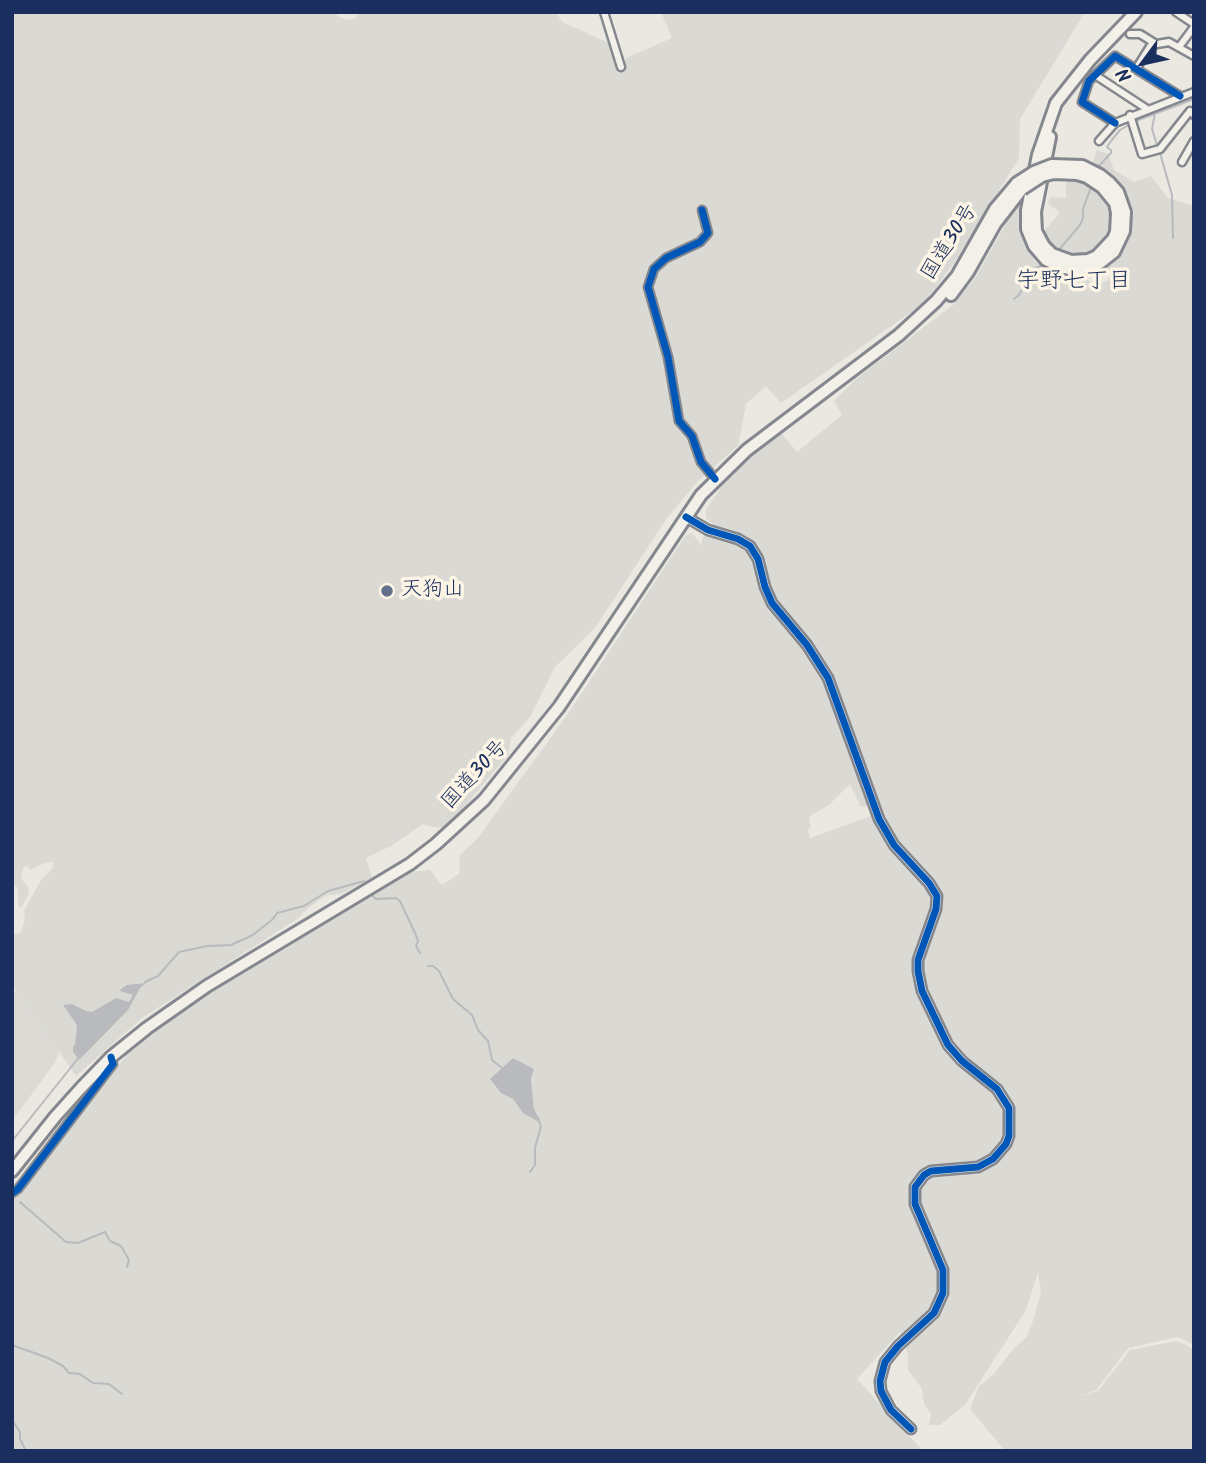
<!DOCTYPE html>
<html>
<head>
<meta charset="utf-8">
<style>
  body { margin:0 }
  #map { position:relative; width:1206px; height:1463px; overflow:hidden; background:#eae8e1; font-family:Kalam,sans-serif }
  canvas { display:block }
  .frame { position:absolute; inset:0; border:14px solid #1b2f5e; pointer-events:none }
  .north { position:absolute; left:1108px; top:28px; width:70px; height:70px; -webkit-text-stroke:5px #fcf5e5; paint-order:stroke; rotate:237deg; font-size:19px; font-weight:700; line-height:28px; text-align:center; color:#1b2f5e }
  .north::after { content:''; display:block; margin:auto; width:24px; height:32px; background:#1b2f5e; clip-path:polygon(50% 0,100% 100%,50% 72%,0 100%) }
</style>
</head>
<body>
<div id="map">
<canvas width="1206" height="1463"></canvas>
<div class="frame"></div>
<div class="north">N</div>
</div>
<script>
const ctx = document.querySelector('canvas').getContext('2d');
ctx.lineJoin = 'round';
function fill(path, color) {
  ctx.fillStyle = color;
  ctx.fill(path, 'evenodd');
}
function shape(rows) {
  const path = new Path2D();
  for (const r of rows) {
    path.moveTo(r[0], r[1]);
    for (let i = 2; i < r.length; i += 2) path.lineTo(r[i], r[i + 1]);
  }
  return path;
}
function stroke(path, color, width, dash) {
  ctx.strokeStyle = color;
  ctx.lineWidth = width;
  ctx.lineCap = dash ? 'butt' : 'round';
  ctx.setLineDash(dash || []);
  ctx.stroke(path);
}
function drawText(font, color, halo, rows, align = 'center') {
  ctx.font = font + ' Kalam,"Klee One",sans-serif';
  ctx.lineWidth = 7;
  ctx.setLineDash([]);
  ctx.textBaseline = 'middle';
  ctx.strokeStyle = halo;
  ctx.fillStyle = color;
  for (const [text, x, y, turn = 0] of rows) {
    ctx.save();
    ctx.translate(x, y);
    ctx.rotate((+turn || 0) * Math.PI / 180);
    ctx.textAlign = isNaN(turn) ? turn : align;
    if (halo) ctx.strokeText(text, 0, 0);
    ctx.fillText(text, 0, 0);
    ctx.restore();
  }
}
fill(shape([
  [18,990,53,1038,59,1053,56,1061,12,1121,12,991]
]), '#dbdad5');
fill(shape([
  [12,12,337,12,337,16,346,20,356,18,358,12,556,12,562,22,609,43,619,71,623,69,626,58,672,38,661,12,1085,12,1020,119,1019,158,956,260,924,303,781,403,766,386,746,404,738,446,698,481,667,518,595,628,555,667,530,717,511,738,508,755,457,815,442,827,431,827,423,824,391,846,366,858,372,877,365,882,341,894,327,895,308,908,297,919,142,1018,76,1076,12,984,12,935,21,932,25,920,24,911,41,880,53,868,53,862,45,863,30,870,27,866,23,868,21,878,28,887,29,893,21,908,18,905,18,889,12,882],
  [1097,150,1108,154,1114,170,1134,182,1151,176,1168,198,1194,206,1194,1345,1178,1337,1128,1348,1096,1390,1079,1397,1098,1391,1130,1350,1176,1341,1187,1345,1194,1351,1194,1451,1005,1451,970,1409,979,1386,992,1376,1015,1347,1026,1338,1033,1321,1041,1292,1038,1272,1026,1310,965,1405,940,1425,929,1425,931,1414,924,1404,922,1389,908,1370,908,1355,900,1332,857,1379,923,1451,12,1451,12,1200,21,1193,111,1073,124,1059,126,1051,172,1015,407,872,430,870,442,885,459,874,460,855,478,838,572,708,685,536,692,533,701,545,704,534,713,524,706,518,706,510,726,480,772,438,782,434,797,452,842,415,834,401,856,379,953,305,976,277,1014,209,1023,198,1020,226,1026,248,1036,263,1055,274,1082,276,1094,284,1107,281,1111,276,1106,265,1118,256,1130,235,1132,207,1124,189,1111,175,1093,162],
  [850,784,861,807,868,806,871,816,810,838,808,831,811,825,809,819,810,816,829,805],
  [513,1058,534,1073,531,1080,534,1109,538,1116,538,1121,523,1113,513,1099,501,1093,490,1079],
  [1066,178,1086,183,1097,189,1111,208,1112,229,1108,237,1100,247,1089,254,1073,256,1063,253,1046,238,1044,231,1059,214,1058,210,1050,206,1048,202,1051,197,1066,198]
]), '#dbd9d4');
fill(shape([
  [146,983,140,988,128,1010,80,1059,77,1057,73,1052,73,1047,75,1045,77,1025,63,1005,72,1004,86,1011,92,1012,116,998,129,1002,133,995,120,991,121,989,127,985],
  [513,1058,534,1069,531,1080,534,1109,540,1120,539,1122,523,1113,513,1099,501,1093,490,1079]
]), '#b8babe');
stroke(shape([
  [1155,113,1152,129,1158,148],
  [1133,122,1194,99],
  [1160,153,1172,195,1173,238],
  [1097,168,1111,153,1111,150,1107,147,1111,141,1120,130,1129,125],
  [1058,251,1080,225,1083,218,1083,209,1091,187],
  [1014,299,1020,294,1023,285,1037,267,1045,265],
  [372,895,376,899,396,898,400,901,415,933,418,941,416,946,420,953],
  [428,966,433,966,439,971,453,999,472,1015,478,1030,488,1041,492,1060,502,1068],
  [145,982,158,976,179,952,207,946,231,945,253,935,273,919,277,913,304,906,328,891,364,881],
  [12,1141,80,1056],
  [530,1172,535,1165,535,1148,541,1126,539,1121],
  [20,1202,66,1242,78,1243,105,1232,110,1241,121,1246,129,1260,127,1267],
  [12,1345,48,1358,63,1366,69,1373,80,1374,93,1383,109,1384,122,1394],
  [12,1420,20,1432,20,1439,26,1451]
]), '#b8babe', 2);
const street = shape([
  [604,12,621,67],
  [1176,12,1194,24],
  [1130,34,1140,34,1156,44],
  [1179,47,1194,27],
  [1136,69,1151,45,1169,42,1194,56],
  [1095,75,1147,109],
  [1130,115,1142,154,1160,149,1190,111,1194,115],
  [1115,123,1082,102,1089,81,1115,56,1180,96],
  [1099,141,1115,123,1194,92],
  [1182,162,1194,141],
  [702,210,708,233,700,242,666,258,654,269,648,287,668,357,679,421,692,436,701,462,715,479],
  [12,1193,18,1189,113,1064,111,1057]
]);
const secondary = shape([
  [686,517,708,530,738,539,750,546,758,559,765,587,772,603,807,645,828,678,879,819,894,845,929,883,937,896,936,909,918,960,918,971,922,991,948,1045,962,1061,997,1089,1009,1108,1009,1136,1006,1144,993,1159,978,1167,931,1171,924,1175,915,1187,915,1204,943,1270,943,1293,934,1313,898,1346,885,1362,880,1381,881,1391,891,1410,911,1429]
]);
const highway = shape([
  [1050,137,1035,212,1036,231,1044,246,1052,254,1071,261,1088,260,1097,256,1113,239,1116,232,1117,213],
  [1125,212,1124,231,1114,252,1100,263,1081,270,1063,268,1046,260,1034,246,1027,229,1027,210,1038,155,1056,103,1090,60,1136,12],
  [951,295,968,272,995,224,1022,189],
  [12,1171,55,1117,81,1088,111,1057,147,1028,207,986,410,864,436,844,484,800,559,707,701,495,747,450,899,335,936,301,957,276,995,209,1017,183]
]);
stroke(street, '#84878d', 11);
stroke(secondary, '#84878d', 13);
stroke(highway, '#84878d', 16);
stroke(street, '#f3f0ea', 6);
stroke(secondary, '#f3f0ea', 8);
stroke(highway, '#f3f0ea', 10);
const highwayBridge = shape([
  [1017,183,1034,172,1052,165,1082,166,1100,175,1110,183,1118,192,1125,212],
  [1022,189,1042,176,1054,173,1077,174,1087,177,1102,187,1115,203,1117,213]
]);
stroke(highwayBridge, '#84878d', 16, []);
stroke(highwayBridge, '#f3f0ea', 10);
stroke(shape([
  [1115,123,1082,102,1089,81,1115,56,1180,96],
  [702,210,708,233,700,242,666,258,654,269,648,287,668,357,679,421,692,436,701,462,715,479],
  [686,517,708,530,738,539,750,546,758,559,765,587,772,603,807,645,828,678,879,819,894,845,929,883,937,896,936,909,918,960,918,971,922,991,948,1045,962,1061,997,1089,1009,1108,1009,1136,1006,1144,993,1159,978,1167,931,1171,924,1175,915,1187,915,1204,943,1270,943,1293,934,1313,898,1346,885,1362,880,1381,881,1391,891,1410,911,1429],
  [12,1193,18,1189,113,1064,111,1057]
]), '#0057b8', 7);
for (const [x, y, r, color] of [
  [387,591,7,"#63708c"]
]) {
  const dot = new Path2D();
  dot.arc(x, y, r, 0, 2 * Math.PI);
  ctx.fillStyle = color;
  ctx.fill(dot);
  stroke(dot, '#fcf5e5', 2.5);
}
drawText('21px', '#1b2f5e', '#fcf5e5', [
  ["国道30号",951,243,-58],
  ["国道30号",476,776,-47]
]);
drawText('21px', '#1b2f5e', '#fcf5e5', [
  ["天狗山",401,591]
], 'left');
drawText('23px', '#1b2f5e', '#fcf5e5', [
  ["宇野七丁目",1074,283]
]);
</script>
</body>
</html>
